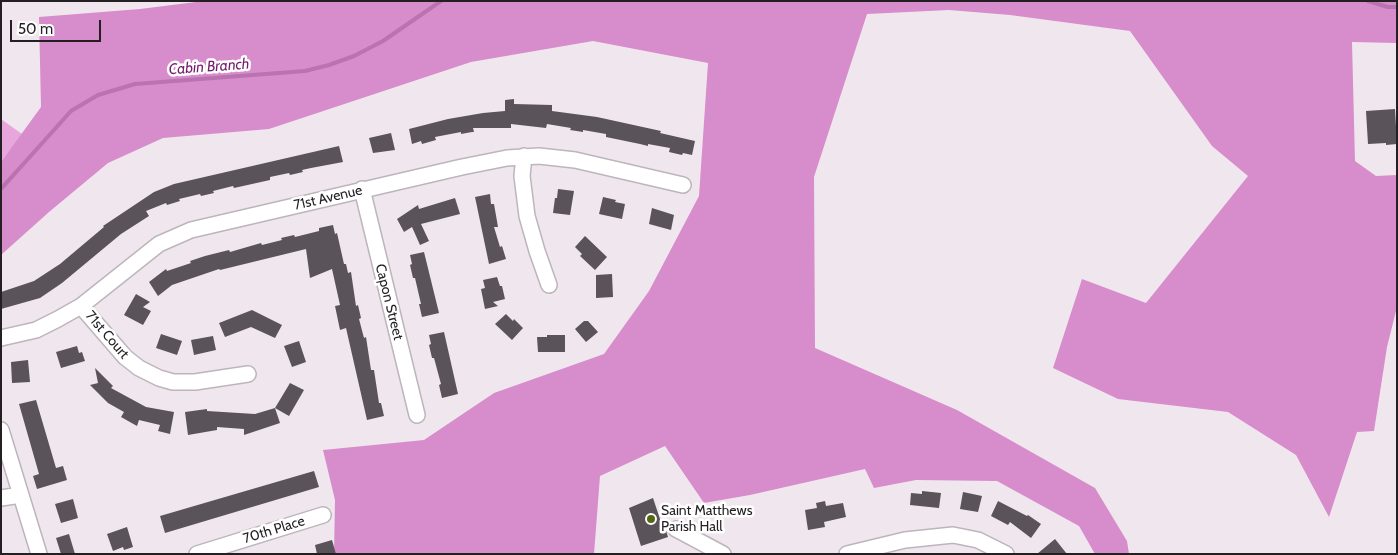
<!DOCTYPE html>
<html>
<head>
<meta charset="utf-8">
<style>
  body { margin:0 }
  #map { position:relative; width:1398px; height:555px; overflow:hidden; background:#f0e7ee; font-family:Cabin,sans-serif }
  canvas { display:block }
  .frame { position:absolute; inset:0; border:2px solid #231f22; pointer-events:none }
  .scale { position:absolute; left:10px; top:20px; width:91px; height:22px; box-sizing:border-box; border:2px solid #231f22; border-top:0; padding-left:6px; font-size:15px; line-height:18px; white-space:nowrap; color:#231f22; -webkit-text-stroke:4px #fff; paint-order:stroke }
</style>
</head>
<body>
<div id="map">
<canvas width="1398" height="555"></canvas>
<div class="frame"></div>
<div class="scale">50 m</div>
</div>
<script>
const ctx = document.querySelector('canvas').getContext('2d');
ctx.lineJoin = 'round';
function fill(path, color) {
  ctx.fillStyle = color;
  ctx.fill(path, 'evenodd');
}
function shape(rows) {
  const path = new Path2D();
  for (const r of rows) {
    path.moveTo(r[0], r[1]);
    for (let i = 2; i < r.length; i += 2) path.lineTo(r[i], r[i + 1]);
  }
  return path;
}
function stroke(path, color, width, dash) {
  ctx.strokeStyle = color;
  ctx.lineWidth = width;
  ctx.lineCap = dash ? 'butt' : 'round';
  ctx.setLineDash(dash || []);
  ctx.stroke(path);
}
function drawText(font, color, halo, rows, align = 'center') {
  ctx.font = font + ' Cabin,sans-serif';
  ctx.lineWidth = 5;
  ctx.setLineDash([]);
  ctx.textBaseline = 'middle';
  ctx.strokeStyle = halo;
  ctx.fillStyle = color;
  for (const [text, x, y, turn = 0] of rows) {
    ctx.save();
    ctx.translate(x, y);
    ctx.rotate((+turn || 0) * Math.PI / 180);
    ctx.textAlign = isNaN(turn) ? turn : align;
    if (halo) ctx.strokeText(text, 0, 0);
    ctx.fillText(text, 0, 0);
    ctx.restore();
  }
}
fill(shape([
  [1,119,22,134,1,162]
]), '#e7a7dd');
fill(shape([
  [204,1,1397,1,1397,43,1352,42,1355,161,1376,176,1397,175,1397,307,1387,347,1374,431,1357,432,1329,517,1296,455,1228,412,1118,399,1053,368,1082,279,1146,303,1248,176,1212,146,1130,31,1010,15,949,10,867,14,814,177,815,348,957,410,1095,488,1127,541,1129,554,1095,554,1079,526,997,481,916,480,874,488,865,469,750,495,704,503,665,446,600,476,594,554,334,554,335,500,323,450,424,440,494,393,604,354,649,291,699,196,708,63,593,41,471,62,269,129,163,138,108,163,49,212,1,255,1,162,41,107,39,17,140,9]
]), '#d78ccc');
stroke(shape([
  [1368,1,1388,7,1397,7],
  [1,189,71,111,98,95,135,84,305,71,329,65,354,56,383,41,441,1]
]), '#bb72b1', 4);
fill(shape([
  [514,99,514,104,552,105,552,111,597,117,661,131,660,133,695,141,692,155,683,153,682,155,669,152,670,148,648,144,648,146,640,144,606,137,606,134,583,130,583,132,570,130,571,128,547,124,546,128,511,124,511,128,473,128,474,132,472,132,461,134,461,132,435,137,436,140,422,144,421,141,412,144,409,129,448,119,483,113,505,111,505,100],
  [1395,109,1397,144,1386,145,1386,143,1368,144,1366,111],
  [391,133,395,150,373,153,369,138],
  [339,146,343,162,311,168,302,170,303,172,290,175,289,173,270,177,270,180,234,188,233,186,213,191,214,193,201,196,200,194,179,199,180,201,167,205,166,203,146,211,149,216,121,234,62,283,40,298,1,309,1,292,34,281,60,264,104,227,103,226,154,192,174,184],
  [558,189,574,191,570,215,553,213,555,198,557,198],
  [490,194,491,204,494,204,498,227,494,227,500,247,502,246,506,259,489,264,475,197],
  [603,197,616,200,615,202,625,204,622,219,599,214],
  [455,198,460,214,421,224,429,241,420,245,412,227,404,232,397,219,418,205,419,209],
  [652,208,674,215,671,230,649,224],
  [333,225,335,234,337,233,344,264,346,264,348,273,351,272,356,306,358,305,361,318,359,319,364,338,366,337,371,370,374,370,379,403,381,403,384,416,367,420,346,328,340,330,335,306,340,305,332,269,310,278,306,249,220,270,219,269,172,285,158,296,149,282,166,269,167,271,191,263,190,261,205,256,229,250,230,252,261,243,262,245,282,240,281,238,294,235,295,237,319,231,319,228],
  [585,236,607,257,595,270,580,256,582,254,575,247],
  [424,252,439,313,422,317,419,304,421,304,415,278,413,278,410,265,412,264,410,255],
  [612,274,613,297,596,298,596,275],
  [497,277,500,286,502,286,505,299,493,302,498,306,485,309,481,289,485,288,483,280],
  [136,294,150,302,143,307,151,311,143,325,124,315],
  [252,310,282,325,275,338,251,327,225,337,219,323],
  [506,314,513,321,514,319,523,328,512,340,495,324],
  [584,321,588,321,598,332,586,342,575,329],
  [444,332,458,394,442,398,439,385,441,384,434,358,432,358,429,345,431,344,429,335],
  [161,334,182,341,177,355,156,348],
  [547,335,565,335,565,352,538,352,537,337,547,337],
  [213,336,216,350,194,355,191,340],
  [299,341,306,362,292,367,284,346],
  [77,346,79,353,82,352,85,361,61,368,56,352],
  [28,360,30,382,12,383,11,362],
  [95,368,113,386,111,388,146,407,174,412,170,434,158,431,160,425,139,420,137,426,121,417,124,412,108,403,90,385,98,383],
  [290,383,304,390,289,416,275,408],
  [36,400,56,468,63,466,67,480,37,489,33,476,39,474,19,404],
  [275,408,280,423,244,435,244,429,217,427,217,430,188,435,185,412,207,409,207,411,255,414],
  [314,471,319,487,165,533,160,516],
  [922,491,941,493,939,508,910,505,911,493,922,494],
  [963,492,982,496,978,512,960,509],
  [653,498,661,522,663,521,668,537,641,546,629,508],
  [73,499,78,518,61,523,55,504],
  [825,501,826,506,843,503,846,517,824,522,825,527,808,530,805,510,817,508,816,503],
  [998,501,1027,516,1028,515,1041,524,1031,538,1010,522,1008,525,991,516],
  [127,527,133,547,124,550,123,547,113,551,107,534],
  [69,534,75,554,61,554,56,538],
  [1055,539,1067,554,1037,554],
  [332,540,336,554,317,554,315,545]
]), '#5a5359');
const minor = shape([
  [524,156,522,176,527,216,537,251,549,285],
  [362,189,417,415],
  [81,306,125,357,139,368,159,378,173,382,195,382,248,374],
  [1,338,36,330,58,319,81,306,159,244,191,230,462,167,507,158,539,156,575,160,683,185],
  [1,430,39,554],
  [1,498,21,495],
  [676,529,723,554],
  [197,554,323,515],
  [847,554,905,540,953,535,978,540,1006,554]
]);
stroke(minor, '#bdb5bc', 18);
stroke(minor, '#fff', 15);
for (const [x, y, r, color] of [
  [651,519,5,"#536610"]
]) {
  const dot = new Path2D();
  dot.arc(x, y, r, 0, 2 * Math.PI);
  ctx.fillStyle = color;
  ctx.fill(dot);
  stroke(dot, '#fff', 2);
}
drawText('14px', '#231f22', '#fff', [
  ["71st Avenue",328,198,-13],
  ["Capon Street",389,302,76],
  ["71st Court",107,335,49],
  ["70th Place",274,530,-17]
]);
drawText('14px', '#231f22', '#fff', [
  ["Saint Matthews",661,511],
  ["Parish Hall",661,527]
], 'left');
drawText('italic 15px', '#741c6c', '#fff', [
  ["Cabin Branch",209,67,-4]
]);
</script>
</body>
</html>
